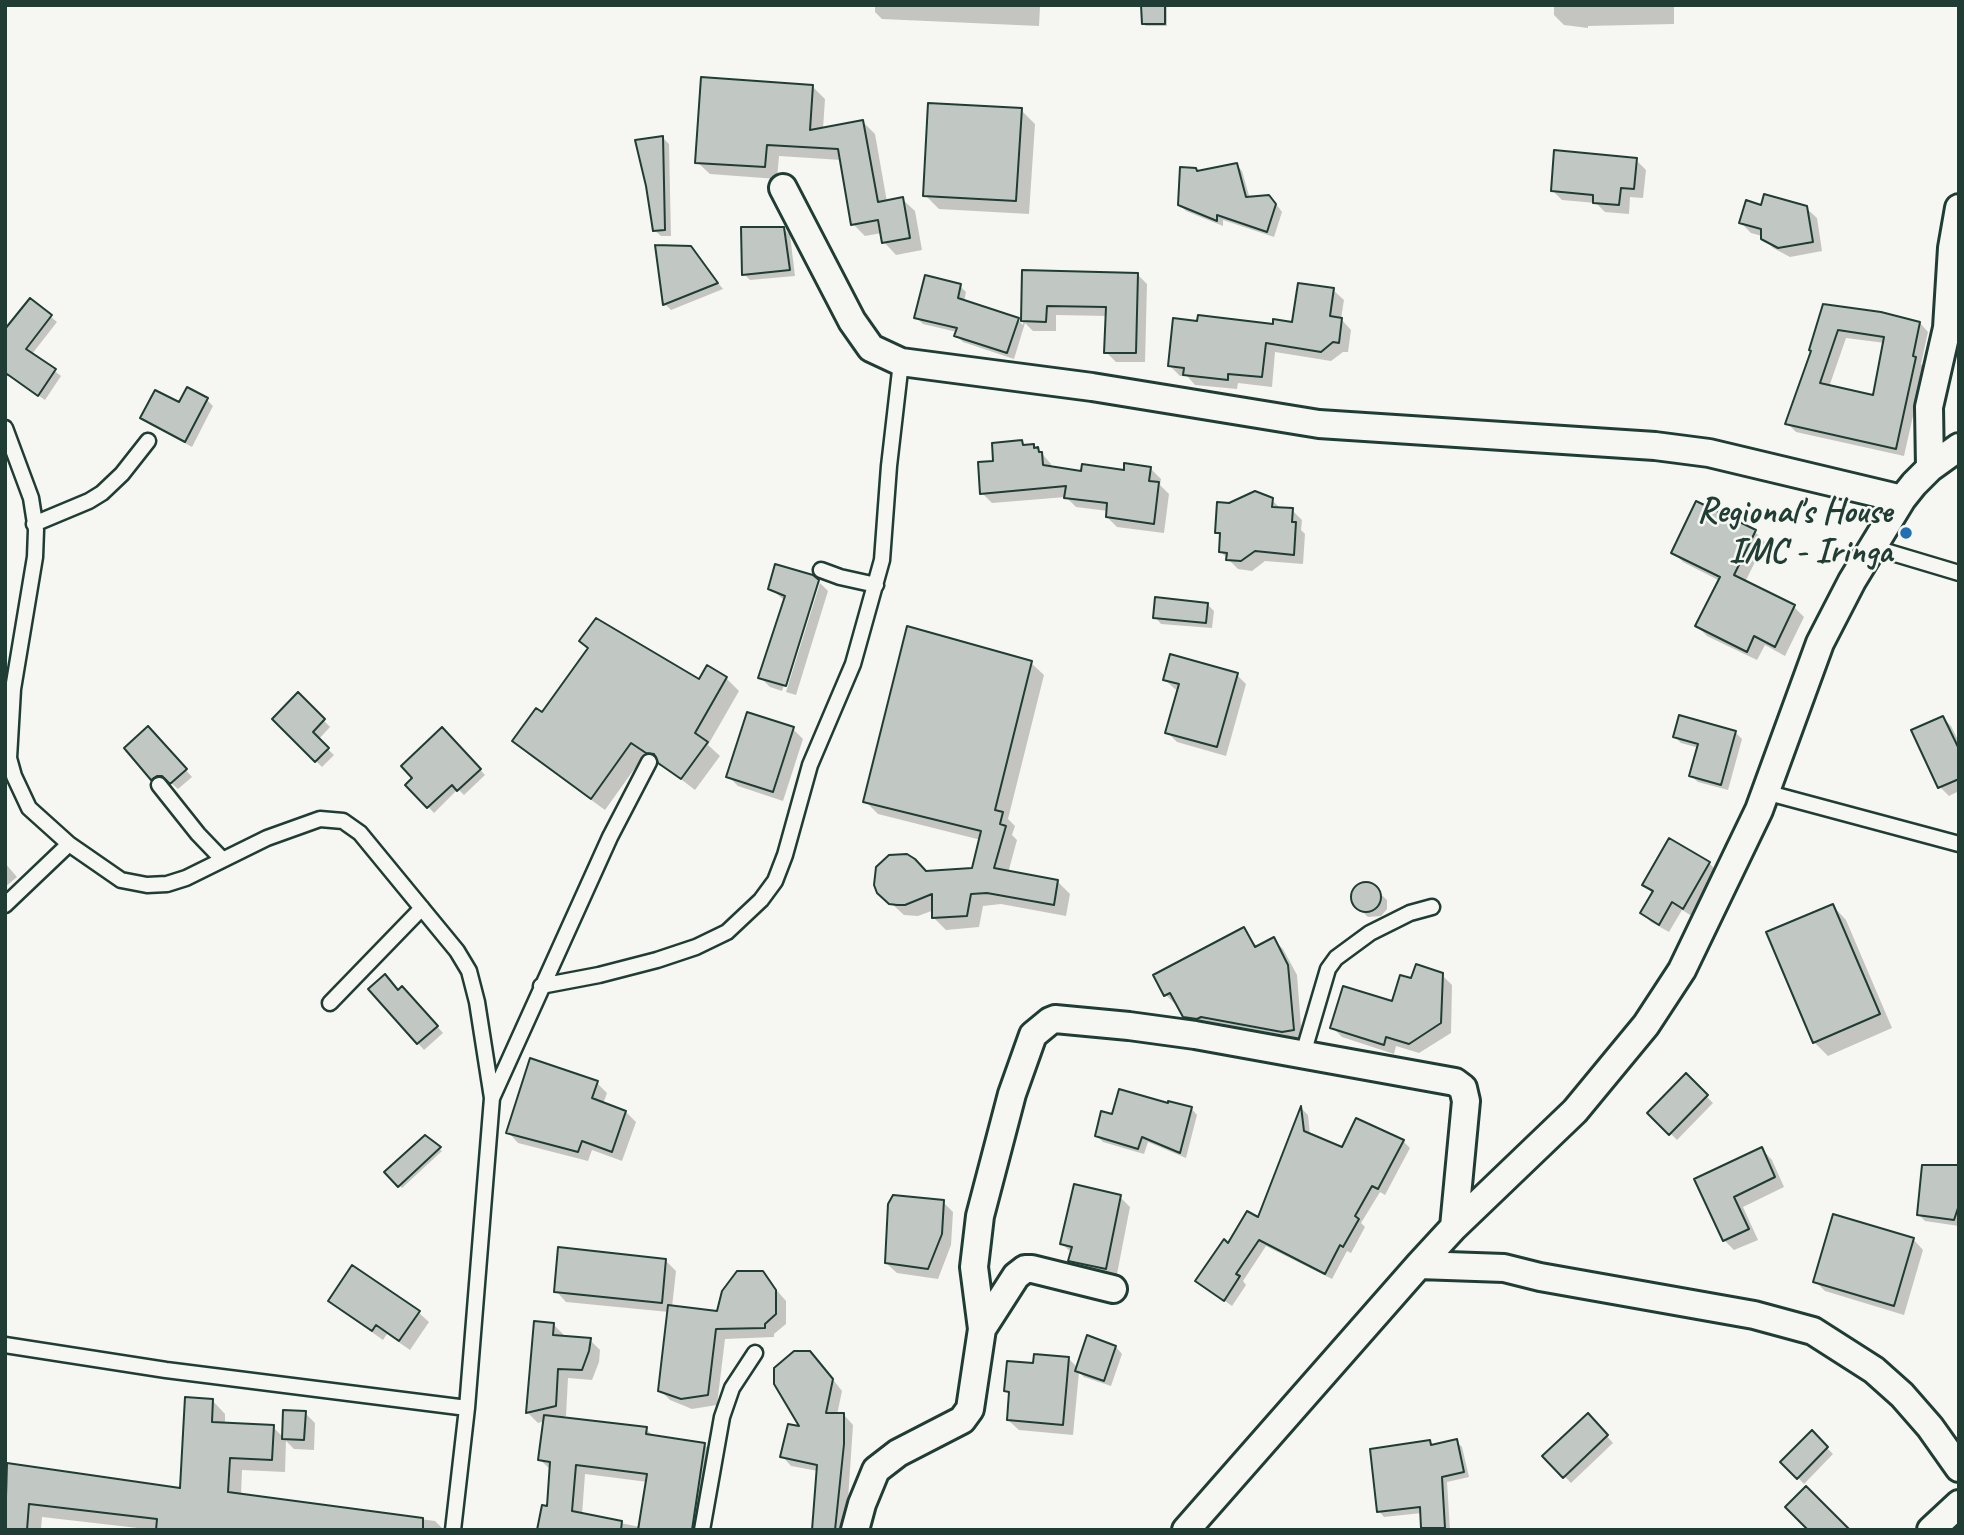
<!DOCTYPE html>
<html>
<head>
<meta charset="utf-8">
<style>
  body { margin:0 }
  #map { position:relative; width:1964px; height:1535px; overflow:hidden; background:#f6f6f2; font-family:Caveat,sans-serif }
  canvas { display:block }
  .frame { position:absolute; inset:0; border:7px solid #1f3d34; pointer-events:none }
</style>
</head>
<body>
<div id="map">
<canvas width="1964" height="1535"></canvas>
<div class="frame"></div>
</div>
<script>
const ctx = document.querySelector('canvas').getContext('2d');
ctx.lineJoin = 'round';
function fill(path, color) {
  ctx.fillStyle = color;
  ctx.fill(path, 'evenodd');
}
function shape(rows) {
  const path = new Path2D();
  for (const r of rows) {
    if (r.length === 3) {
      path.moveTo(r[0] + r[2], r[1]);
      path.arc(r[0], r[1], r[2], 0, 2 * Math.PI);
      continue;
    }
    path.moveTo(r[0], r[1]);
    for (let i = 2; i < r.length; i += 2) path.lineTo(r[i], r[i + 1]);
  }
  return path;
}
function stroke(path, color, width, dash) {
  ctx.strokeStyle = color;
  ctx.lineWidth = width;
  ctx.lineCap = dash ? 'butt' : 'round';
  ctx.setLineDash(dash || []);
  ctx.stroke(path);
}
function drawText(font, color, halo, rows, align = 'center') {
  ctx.font = font + ' Caveat,sans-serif';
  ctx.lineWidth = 5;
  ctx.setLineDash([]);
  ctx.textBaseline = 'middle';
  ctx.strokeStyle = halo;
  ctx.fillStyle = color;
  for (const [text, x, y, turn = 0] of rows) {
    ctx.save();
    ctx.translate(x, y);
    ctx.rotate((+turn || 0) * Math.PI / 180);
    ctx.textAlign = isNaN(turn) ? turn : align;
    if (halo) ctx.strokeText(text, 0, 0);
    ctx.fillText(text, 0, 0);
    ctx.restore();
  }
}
fill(shape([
  [875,5,1083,5,1040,7,1039,26,882,19,875,12],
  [1143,5,1167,5,1167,26,1146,26,1143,24],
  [1554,5,1674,5,1674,24,1588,26,1588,28,1564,25,1554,15],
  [813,87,825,99,823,129,863,122,875,134,887,202,902,199,915,211,922,250,896,255,884,242,882,233,865,236,853,224,841,160,779,156,777,179,710,174,697,162],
  [1021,110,1035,124,1029,214,939,209,925,195],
  [662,137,669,144,671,236,661,236,654,230],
  [1636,160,1646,170,1643,198,1630,197,1629,214,1605,212,1596,203,1562,200,1552,190],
  [1236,164,1242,171,1250,199,1276,204,1282,212,1274,237,1223,220,1223,226,1186,211,1180,205,1198,172],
  [1762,207,1806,208,1817,218,1822,251,1790,257,1773,248,1762,236,1751,233,1741,223],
  [783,228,790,235,795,276,750,280,744,274],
  [690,248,723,289,671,310,665,304],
  [1024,272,1137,274,1147,284,1145,362,1116,362,1106,352,1107,316,1056,315,1056,331,1033,331,1025,323,1014,359,963,342,956,335,957,332,923,324,916,317,960,286,966,292,964,302,1018,320,1023,325],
  [1333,290,1344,300,1341,319,1351,330,1348,352,1343,352,1331,361,1275,352,1272,387,1238,383,1237,389,1195,385,1187,376,1180,376,1170,366,1274,326,1294,324],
  [31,300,57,322,32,354,61,376,45,400,5,373],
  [1824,306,1920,323,1928,332,1921,364,1924,367,1904,456,1796,432,1787,423],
  [1846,338,1885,343,1874,397,1829,387],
  [207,400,213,406,192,447,149,424,142,418,180,405],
  [1022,442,1026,447,1033,446,1038,449,1051,464,1052,468,1083,473,1150,468,1161,479,1160,485,1169,494,1164,533,1117,527,1107,517,1108,511,1076,507,1066,497,992,503,982,493,995,462],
  [1272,500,1281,509,1292,510,1302,520,1301,530,1305,534,1303,564,1265,561,1252,571,1238,569,1221,552,1222,537,1216,532,1229,505],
  [1755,532,1765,542,1745,582,1794,607,1804,617,1785,656,1765,645,1757,660,1707,636,1697,626,1720,581,1683,562,1673,552],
  [812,577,820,583,816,583,782,691,770,687,760,677,785,601,770,588],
  [820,583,828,591,796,695,786,692],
  [1207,604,1214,611,1212,628,1161,624,1155,617],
  [1031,663,1044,675,1008,819,1015,826,1012,835,1017,840,1008,873,1057,881,1070,894,1066,916,1001,904,983,906,979,927,946,930,934,918,934,910,918,916,904,915,879,892,927,873,973,869,981,840,878,814,865,801],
  [1237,675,1246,684,1226,756,1177,742,1167,732,1179,690,1175,689,1165,680],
  [726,678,739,691,708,745,720,756,695,790,664,766,660,766,645,754,605,810,528,754,515,741,542,715],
  [298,694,330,727,318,740,334,755,322,767,274,719],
  [1943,718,1951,726,1959,742,1959,797,1957,792,1949,796,1940,787],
  [442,729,485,775,464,795,458,789,434,813,408,785,415,778],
  [793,729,803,739,783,801,738,786,728,776],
  [1735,732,1742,739,1728,790,1698,782,1691,776,1699,748,1681,743,1675,737],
  [154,735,192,777,178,789,170,782,164,781,159,785,153,778],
  [5,863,17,877,5,887],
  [1709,863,1718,872,1692,916,1682,910,1669,932,1651,922,1642,913,1653,894,1645,885],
  [1361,884,1370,884,1387,900,1387,909,1381,916,1368,917,1354,904,1354,890],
  [1833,906,1846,920,1892,1028,1828,1056,1814,1042],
  [1244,929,1258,948,1273,939,1283,949,1297,975,1302,1039,1292,1040,1194,1026,1185,1016,1177,1003,1175,1004,1166,995],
  [1442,975,1452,985,1451,1033,1419,1053,1396,1046,1394,1054,1342,1037,1332,1027,1393,1003,1412,980],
  [370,989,409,995,443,1033,424,1050],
  [1686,1076,1713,1103,1677,1140,1650,1113],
  [597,1083,607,1093,603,1104,626,1112,636,1122,622,1161,592,1150,588,1161,518,1143,508,1132],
  [1169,1105,1191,1108,1197,1115,1186,1158,1148,1142,1144,1154,1103,1142,1097,1136,1113,1116],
  [1302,1109,1308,1115,1310,1135,1343,1149,1403,1141,1410,1148,1385,1195,1380,1192,1361,1223,1365,1227,1351,1253,1347,1251,1332,1279,1266,1246,1243,1281,1246,1285,1232,1306,1205,1287,1229,1245,1259,1220],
  [425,1137,442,1151,402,1188,387,1172],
  [1762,1149,1772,1160,1784,1187,1743,1207,1758,1240,1734,1250,1724,1240,1696,1180],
  [1959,1167,1959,1226,1925,1221,1918,1214],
  [1120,1197,1130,1207,1116,1279,1080,1270,1070,1260,1072,1253,1062,1244],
  [943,1202,953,1212,951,1245,938,1279,897,1273,886,1263],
  [1913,1239,1923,1250,1904,1315,1825,1291,1815,1281],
  [666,1261,676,1271,672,1307,719,1313,762,1273,786,1301,786,1324,774,1334,774,1337,725,1339,717,1405,692,1409,670,1400,660,1390,669,1312,566,1302,556,1291],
  [330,1300,418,1312,429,1322,410,1350,387,1334,383,1340,340,1310],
  [535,1323,553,1324,563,1334,563,1338,590,1340,600,1350,599,1362,592,1380,568,1378,566,1416,557,1418,646,1429,654,1437,705,1445,714,1455,702,1530,539,1530,548,1508,550,1469,540,1460,545,1421,538,1423,528,1413],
  [585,1474,648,1482,640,1527,582,1515],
  [1116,1347,1122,1354,1111,1386,1084,1377,1079,1372,1073,1435,1019,1430,1008,1420,1010,1395,1006,1390,1034,1365,1069,1359,1078,1368],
  [820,1363,842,1391,837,1415,844,1415,853,1425,846,1530,813,1530,818,1471,791,1466,782,1456,803,1429],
  [212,1400,225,1414,225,1424,273,1427,284,1438,305,1413,315,1423,314,1450,294,1449,286,1441,285,1472,242,1470,241,1496,435,1521,444,1530,155,1530,42,1517,41,1530,5,1530,5,1488,8,1465,182,1490],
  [1588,1415,1613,1443,1571,1483,1545,1456],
  [1812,1433,1833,1454,1804,1484,1783,1462],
  [1456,1441,1462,1447,1469,1477,1447,1482,1450,1530,1425,1530,1422,1513,1384,1517,1379,1511,1429,1442,1433,1446]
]), '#0003');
const building = shape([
  [1141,5,1165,5,1165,24,1142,24,1141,5],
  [701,77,813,85,810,130,863,120,878,202,903,197,910,238,882,243,878,220,851,225,838,149,767,145,765,167,695,163,701,77],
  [928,103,1022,108,1016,201,923,196,928,103],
  [663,136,665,230,653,231,646,186,635,140,663,136],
  [1554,150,1637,158,1634,189,1621,188,1619,205,1593,203,1593,195,1551,191,1554,150],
  [1237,163,1246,197,1269,195,1276,204,1267,232,1217,215,1217,221,1178,205,1180,167,1196,168,1197,171,1237,163],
  [1764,194,1807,206,1813,242,1778,248,1761,239,1761,229,1739,223,1746,200,1761,205,1764,194],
  [741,227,784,227,790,270,742,275,741,227],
  [655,245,691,246,718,283,663,305,655,245],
  [1022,270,1138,273,1136,353,1104,353,1106,307,1047,306,1046,322,1021,321,1022,270],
  [925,275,961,284,958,298,1019,318,1007,353,954,336,957,328,914,318,925,275],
  [1298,283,1334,288,1330,316,1342,318,1339,343,1333,342,1321,352,1266,343,1262,377,1228,374,1228,380,1183,375,1184,368,1168,366,1173,318,1197,321,1198,315,1273,324,1273,319,1292,322,1298,283],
  [30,298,52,315,26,349,56,369,38,396,7,374,5,376,5,329,30,298],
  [1823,304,1881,312,1920,322,1913,356,1916,357,1896,449,1785,424,1811,351,1809,350,1823,304],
  [1838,330,1884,337,1873,395,1820,383,1838,330],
  [187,387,208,398,185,442,140,418,155,390,179,402,187,387],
  [1022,440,1023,445,1034,444,1034,448,1038,447,1039,452,1042,452,1043,465,1081,471,1082,464,1124,470,1124,463,1151,467,1149,481,1159,482,1154,524,1106,517,1107,503,1064,498,1066,486,980,494,978,462,993,461,992,443,1022,440],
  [1255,491,1273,498,1272,507,1293,508,1292,522,1296,522,1294,555,1255,551,1241,561,1226,560,1227,553,1219,552,1220,533,1215,533,1217,502,1229,503,1255,491],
  [1696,501,1756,530,1734,575,1795,605,1775,647,1754,636,1747,652,1695,626,1720,577,1671,553,1696,501],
  [775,564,813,575,819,580,786,686,758,678,785,596,768,589,775,564],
  [1155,597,1208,603,1206,623,1153,618,1155,597],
  [596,618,699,679,707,665,727,677,695,733,708,742,681,779,658,763,654,754,646,753,631,743,591,799,512,741,536,708,542,712,588,648,579,641,596,618],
  [907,626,1032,661,995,810,1003,812,1000,824,1006,826,994,868,1058,880,1054,905,987,893,971,894,967,916,932,918,932,894,905,905,897,905,889,904,877,893,874,885,876,867,889,855,907,854,915,859,926,871,972,868,981,831,863,802,907,626],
  [1170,654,1238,673,1217,747,1165,733,1179,684,1163,680,1170,654],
  [298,692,325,719,313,732,329,748,315,762,272,719,298,692],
  [747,712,794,727,773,792,726,777,747,712],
  [1679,715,1736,731,1721,785,1689,776,1698,744,1673,737,1679,715],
  [1943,716,1959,749,1959,779,1938,788,1911,730,1943,716],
  [148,726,187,769,170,784,162,776,157,776,151,780,124,748,148,726],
  [442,727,481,769,457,791,452,785,427,808,405,785,412,778,401,766,442,727],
  [1669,838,1710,862,1683,909,1672,902,1659,925,1640,913,1653,891,1642,885,1669,838],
  [1366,897,15],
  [1833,904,1880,1014,1813,1043,1766,932,1833,904],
  [1244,927,1255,947,1274,937,1288,965,1294,1030,1282,1032,1201,1017,1197,1019,1183,1017,1170,993,1164,996,1153,975,1244,927],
  [1416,964,1443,973,1441,1023,1409,1044,1386,1037,1384,1045,1330,1028,1343,986,1392,1001,1400,975,1411,978,1416,964],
  [385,974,398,990,402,986,438,1026,417,1044,368,989,385,974],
  [530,1058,598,1081,592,1098,626,1111,612,1152,582,1141,578,1152,506,1133,530,1058],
  [1686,1073,1708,1095,1669,1135,1647,1113,1686,1073],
  [1119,1089,1168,1103,1168,1101,1192,1107,1180,1153,1142,1137,1138,1149,1095,1136,1101,1111,1112,1114,1119,1089],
  [1301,1106,1304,1131,1342,1147,1356,1118,1404,1140,1378,1189,1372,1186,1355,1216,1359,1219,1343,1247,1340,1245,1325,1274,1259,1240,1236,1274,1240,1276,1224,1301,1195,1281,1224,1239,1228,1243,1247,1211,1258,1217,1301,1106],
  [425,1135,441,1147,398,1187,384,1172,425,1135],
  [1762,1147,1775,1177,1734,1197,1749,1229,1723,1241,1694,1179,1762,1147],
  [1922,1165,1959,1165,1959,1205,1954,1220,1917,1215,1922,1165],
  [1074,1184,1121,1195,1106,1269,1068,1261,1072,1247,1060,1244,1074,1184],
  [893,1195,944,1200,942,1234,928,1269,885,1263,888,1204,893,1195],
  [1833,1214,1914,1238,1894,1306,1813,1282,1833,1214],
  [558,1247,666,1259,662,1303,554,1292,558,1247],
  [352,1265,420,1311,399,1341,376,1325,372,1331,328,1301,352,1265],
  [737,1271,763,1271,776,1290,776,1314,765,1324,765,1328,716,1329,708,1395,681,1399,658,1391,668,1305,717,1311,722,1291,737,1271],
  [534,1321,554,1323,553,1335,591,1338,589,1351,582,1370,558,1369,556,1406,526,1413,534,1321],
  [1087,1335,1116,1346,1104,1381,1075,1371,1087,1335],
  [794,1351,810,1351,833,1379,826,1413,844,1413,844,1444,835,1530,812,1530,817,1465,780,1457,788,1424,799,1426,774,1384,774,1368,794,1351],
  [1034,1354,1069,1357,1063,1425,1007,1420,1009,1392,1004,1391,1007,1361,1033,1363,1034,1354],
  [185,1397,213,1399,212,1422,274,1425,272,1460,230,1458,228,1492,423,1518,423,1530,156,1530,157,1519,29,1504,27,1530,5,1530,7,1463,180,1488,185,1397],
  [283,1410,306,1411,304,1440,282,1439,283,1410],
  [1588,1413,1608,1435,1563,1478,1542,1456,1588,1413],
  [544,1415,647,1427,646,1434,705,1443,692,1530,638,1530,647,1474,576,1465,572,1511,622,1521,621,1530,537,1530,542,1505,547,1506,550,1462,538,1460,544,1415],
  [1812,1430,1828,1447,1797,1479,1780,1462,1812,1430],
  [1457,1439,1464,1472,1442,1477,1445,1528,1421,1528,1420,1507,1377,1512,1370,1449,1430,1440,1431,1445,1457,1439],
  [1806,1486,1850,1530,1808,1530,1785,1507,1806,1486]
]);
fill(building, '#c1c8c3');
stroke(building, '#1f3d34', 2);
const service = shape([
  [5,428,31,498,36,530,35,557,13,689,9,758,14,776,29,808,69,844,121,880,147,885,167,884,186,878,267,838,320,819,343,821,360,833,457,951,469,971,477,1002,492,1098],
  [34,524,89,501,102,493,122,474,148,441],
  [1872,547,1959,573],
  [821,570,840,577,876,585],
  [159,785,198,834,222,859],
  [1765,792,1959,844],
  [5,905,69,844],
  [541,986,599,975,657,960,696,947,727,932,761,900,775,881,785,855,810,765,853,664,882,560,889,466,901,362],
  [330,1003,422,908],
  [1303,1054,1328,969,1336,958,1370,933,1410,913,1432,907],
  [5,1345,166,1370,467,1408],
  [453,1530,467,1408,492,1098,610,837,649,762],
  [702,1530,722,1417,732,1388,755,1353]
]);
const minor = shape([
  [783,188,852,321,871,348,901,362,1092,387,1319,424,1655,446,1709,453,1902,499],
  [1930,468,1929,407,1947,328,1952,248,1959,208],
  [1419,1265,1504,1268,1540,1277,1754,1315,1813,1331,1874,1370,1902,1395,1930,1427,1959,1468],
  [982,1329,1016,1276,1025,1269,1032,1269,1113,1289],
  [855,1530,862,1504,876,1470,898,1453,962,1420,970,1409,982,1329,974,1267,980,1216,1012,1094,1033,1035,1050,1021,1055,1019,1129,1026,1195,1035,1455,1082,1463,1088,1466,1101,1454,1227],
  [1186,1530,1419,1265,1454,1227,1575,1111,1646,1025,1682,970,1759,810,1820,643,1852,581,1902,499,1914,484,1930,468,1959,447],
  [1931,1530,1959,1504]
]);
stroke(service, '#1f3d34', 19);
stroke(minor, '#1f3d34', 32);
stroke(service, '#f6f6f2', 14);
stroke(minor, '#f6f6f2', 26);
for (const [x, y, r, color] of [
  [1906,533,7,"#1f6fb2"]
]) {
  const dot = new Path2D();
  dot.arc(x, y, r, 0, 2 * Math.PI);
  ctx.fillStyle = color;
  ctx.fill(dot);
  stroke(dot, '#f6f6f2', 2.5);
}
drawText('bold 35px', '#1f3d34', '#f6f6f2', [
  ["Regional's House",1892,513],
  ["IMC - Iringa",1892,553]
], 'right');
</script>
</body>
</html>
